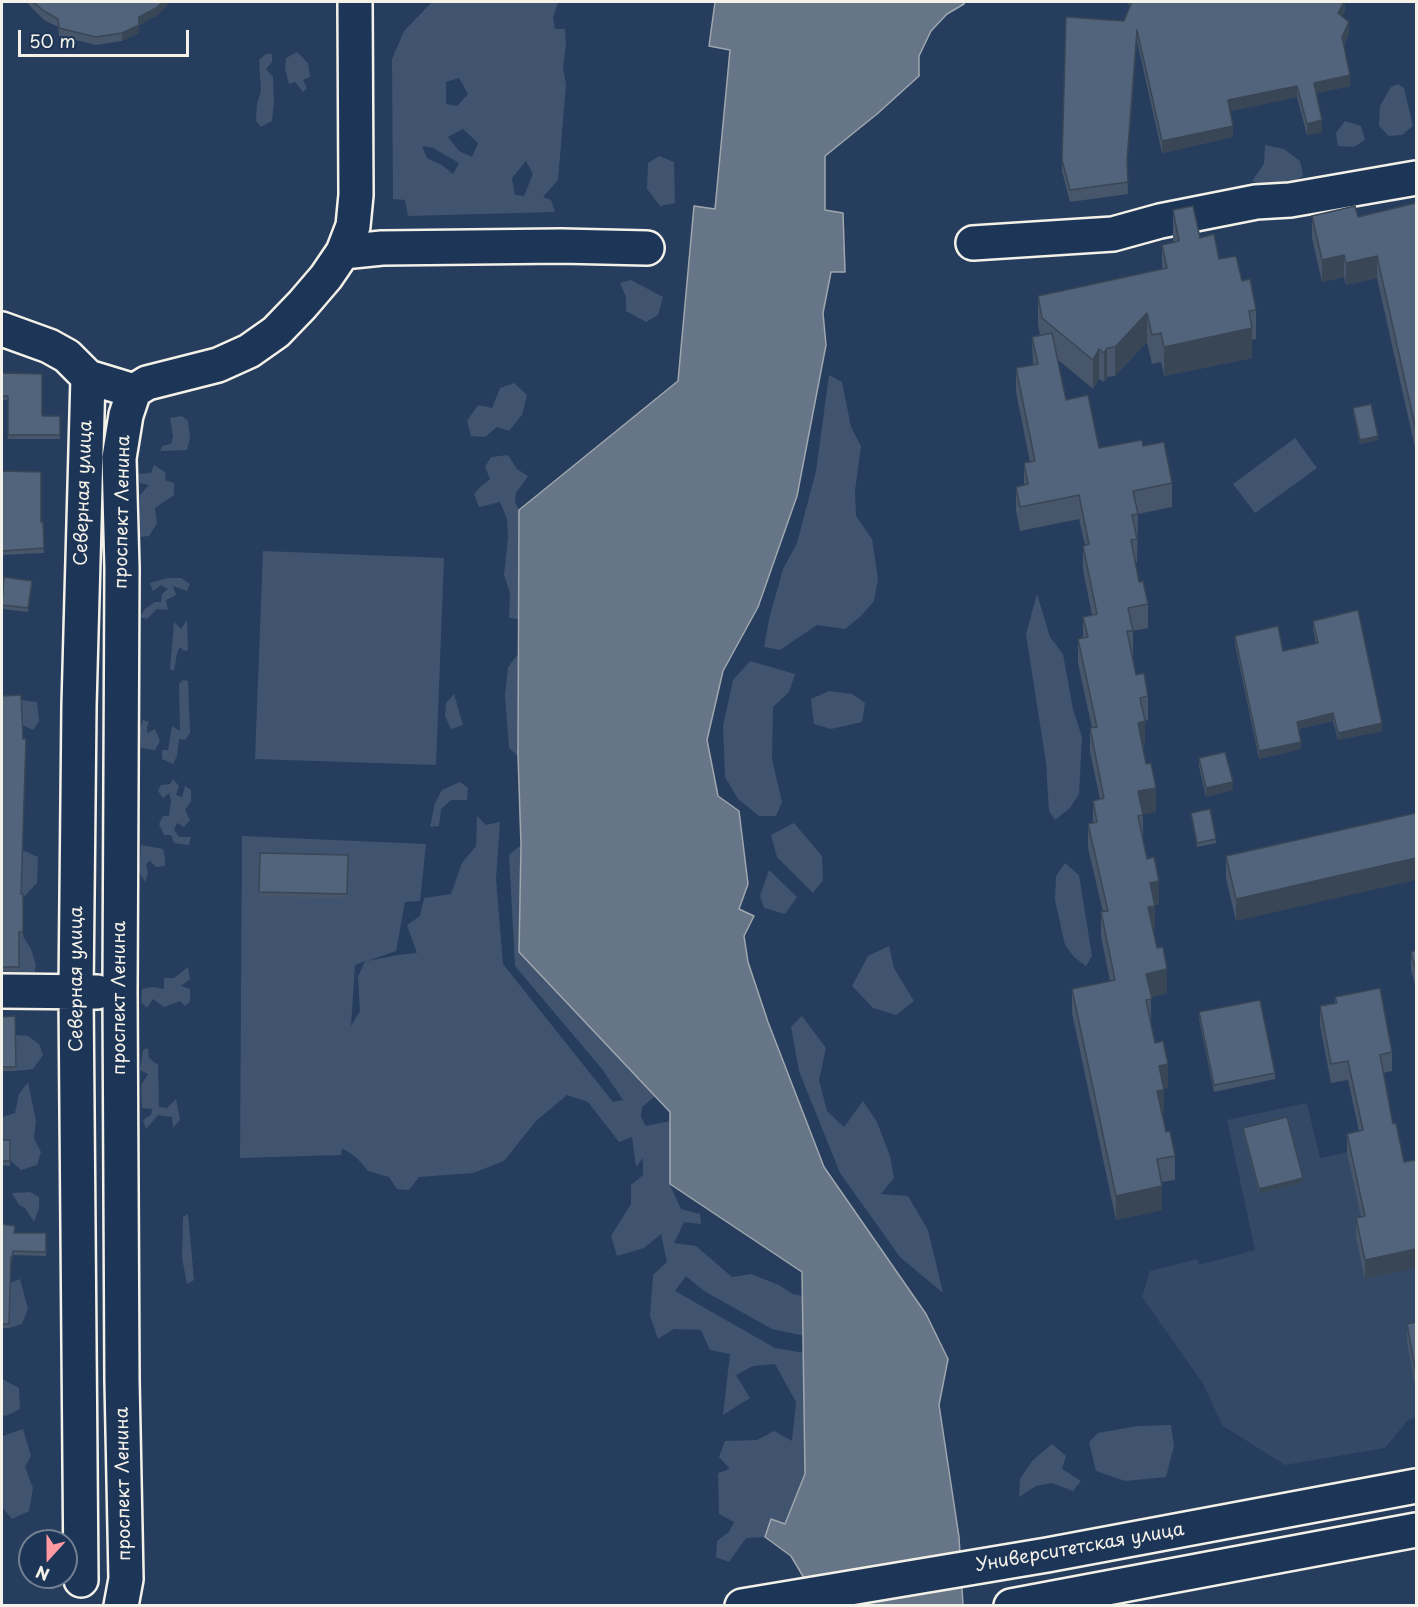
<!DOCTYPE html>
<html>
<head>
<meta charset="utf-8">
<style>
  body { margin:0 }
  #map { position:relative; width:1418px; height:1607px; overflow:hidden; background:#263d5d; font-family:"Playpen Sans",sans-serif }
  canvas { display:block }
  .frame { position:absolute; inset:0; border:3px solid #f4f1e8; pointer-events:none }
  .north { position:absolute; left:18px; top:1529px; width:60px; height:60px; box-sizing:border-box; background:#1d3557; border:2px solid #738091; border-radius:50%; rotate:201deg; font-size:16px; font-weight:700; line-height:24px; text-align:center; color:#f4f1e8 }
  .north::after { content:''; display:block; margin:auto; width:21px; height:27px; background:#ff9aa2; clip-path:polygon(50% 0,100% 100%,50% 72%,0 100%) }
  .scale { position:absolute; left:18px; top:30px; width:171px; height:27px; box-sizing:border-box; border:3px solid #f4f1e8; border-top:0; padding-left:8px; font-size:18px; line-height:21px; white-space:nowrap; color:#f4f1e8; -webkit-text-stroke:4px #1d3557; paint-order:stroke }
</style>
</head>
<body>
<div id="map">
<canvas width="1418" height="1607"></canvas>
<div class="frame"></div>
<div class="north">N</div>
<div class="scale">50 m</div>
</div>
<script>
const ctx = document.querySelector('canvas').getContext('2d');
ctx.lineJoin = 'round';
function fill(path, color) {
  ctx.fillStyle = color;
  ctx.fill(path, 'evenodd');
}
function shape(rows) {
  const path = new Path2D();
  for (const r of rows) {
    path.moveTo(r[0], r[1]);
    for (let i = 2; i < r.length; i += 2) path.lineTo(r[i], r[i + 1]);
  }
  return path;
}
function stroke(path, color, width, dash) {
  ctx.strokeStyle = color;
  ctx.lineWidth = width;
  ctx.lineCap = dash ? 'butt' : 'round';
  ctx.setLineDash(dash || []);
  ctx.stroke(path);
}
function drawText(font, color, halo, rows, align = 'center') {
  ctx.font = font + ' "Playpen Sans",sans-serif';
  ctx.lineWidth = 5;
  ctx.setLineDash([]);
  ctx.textBaseline = 'middle';
  ctx.strokeStyle = halo;
  ctx.fillStyle = color;
  for (const [text, x, y, turn = 0] of rows) {
    ctx.save();
    ctx.translate(x, y);
    ctx.rotate((+turn || 0) * Math.PI / 180);
    ctx.textAlign = isNaN(turn) ? turn : align;
    if (halo) ctx.strokeText(text, 0, 0);
    ctx.fillText(text, 0, 0);
    ctx.restore();
  }
}
fill(shape([
  [1307,1103,1320,1158,1396,1142,1404,1181,1416,1179,1416,1418,1408,1420,1385,1448,1285,1465,1223,1426,1202,1382,1142,1297,1150,1271,1197,1259,1199,1265,1255,1250,1227,1120]
]), '#334966');
fill(shape([
  [432,2,558,3,553,17,555,29,565,29,566,43,563,68,566,85,558,180,543,197,551,200,555,212,408,216,405,200,393,199,392,59,404,31],
  [459,78,468,94,457,106,446,104,446,82],
  [463,129,478,143,472,157,459,151,448,137],
  [422,146,433,148,459,163,453,174,442,165,427,158],
  [526,161,533,174,524,196,515,195,512,178],
  [297,52,308,63,310,77,303,80,307,88,303,92,295,82,289,84,285,68,286,58],
  [266,54,272,54,272,62,266,69,273,77,274,101,272,121,261,127,256,121,257,104,261,91,259,60],
  [1398,84,1404,88,1413,126,1402,135,1389,136,1379,126,1380,106,1391,87],
  [1345,121,1361,126,1365,140,1354,147,1338,146,1336,133],
  [1265,145,1284,149,1300,161,1303,175,1293,184,1270,187,1252,181,1264,164],
  [659,156,674,162,675,203,660,206,647,189,648,163],
  [631,280,663,297,658,315,646,322,626,311,626,297,620,283],
  [829,375,842,382,851,427,861,446,855,491,856,516,872,539,878,579,874,601,861,616,845,629,817,625,780,650,764,647,769,619,783,569,797,543,816,471],
  [514,383,527,395,522,415,509,431,497,427,485,437,471,436,467,421,478,405,492,408,500,388],
  [182,416,188,421,190,438,187,450,160,451,162,446,171,444,173,436,170,418],
  [1295,438,1317,468,1255,513,1233,484],
  [508,455,517,469,528,476,516,493,515,502,519,510,519,619,509,618,510,593,504,575,508,537,507,519,500,502,479,507,474,494,480,487,490,479,485,467,491,457],
  [154,465,166,473,165,480,174,483,174,495,155,508,157,523,149,536,140,537,140,495,149,485,140,483,137,474,151,473],
  [263,551,444,558,436,765,255,759],
  [168,578,181,578,190,584,187,591,173,586,176,595,166,600,168,610,157,609,147,619,140,617,145,609,155,602,161,602,162,594,168,589,161,585,153,591,150,583],
  [1037,594,1050,637,1063,654,1073,709,1082,737,1079,794,1070,808,1055,820,1049,811,1046,763,1026,634],
  [187,620,188,650,184,651,180,647,177,653,174,671,170,669,174,622,181,629],
  [519,653,518,756,509,748,505,696,508,667],
  [750,661,795,674,789,692,773,707,772,759,782,802,776,816,759,816,738,799,725,777,723,726,733,680],
  [183,680,188,681,190,733,185,740,179,739,177,756,173,764,162,759,162,750,168,750,172,726,180,731,179,684],
  [829,691,852,694,865,703,862,722,831,729,814,724,811,699],
  [454,694,463,725,451,729,445,716,446,703],
  [21,700,37,702,39,721,33,730,22,725],
  [143,720,149,722,147,727,147,733,155,729,160,741,155,750,141,748,140,729],
  [173,779,179,786,176,795,182,797,185,786,191,790,191,801,185,810,190,820,184,827,177,823,174,830,179,837,191,837,189,845,174,843,171,835,164,835,159,824,163,816,169,816,171,800,169,793,163,798,158,791,161,785,170,784],
  [460,782,468,788,467,800,451,800,441,809,439,826,430,827,435,803,442,790],
  [477,816,486,825,500,822,496,879,503,964,613,1102,623,1100,602,1069,515,966,509,855,521,845,519,952,655,1096,642,1107,641,1117,646,1126,670,1121,670,1185,681,1209,700,1214,701,1224,684,1222,674,1243,696,1246,732,1277,751,1274,779,1285,793,1294,803,1296,805,1336,772,1329,704,1291,686,1276,675,1291,775,1348,805,1353,805,1474,785,1525,771,1519,765,1537,746,1538,729,1562,716,1557,717,1541,729,1532,734,1522,719,1514,718,1473,730,1469,719,1457,725,1441,757,1440,774,1431,792,1441,796,1402,775,1364,753,1366,736,1375,750,1398,723,1415,730,1354,710,1350,701,1330,674,1329,658,1339,650,1316,653,1275,667,1262,661,1234,644,1248,617,1256,611,1236,631,1204,631,1185,643,1175,643,1158,636,1167,632,1137,619,1142,588,1102,567,1095,536,1121,504,1161,473,1173,419,1177,409,1190,397,1189,389,1177,368,1171,356,1157,342,1148,341,1155,240,1158,242,836,426,844,420,901,405,902,396,951,367,961,398,955,417,953,407,925,420,916,424,898,451,894,462,863,476,846],
  [365,961,358,977,360,1011,351,1026,355,965],
  [794,823,822,856,823,880,813,893,777,857,771,835],
  [141,845,163,849,165,858,165,866,156,867,150,861,146,864,148,873,145,882,139,872],
  [22,850,38,857,37,883,23,898,12,894],
  [1065,863,1079,875,1092,956,1086,966,1074,957,1065,945,1055,900,1056,876],
  [769,870,797,897,785,914,764,908,760,896],
  [19,936,23,936,31,949,36,965,33,980,4,982,2,971,19,970],
  [889,946,894,968,914,1001,896,1015,873,1008,852,986,868,956],
  [188,967,190,979,181,986,190,989,190,1002,185,1006,180,1001,164,1007,153,999,147,1008,141,1002,142,989,152,987,164,989,164,978,174,978],
  [802,1016,826,1048,819,1080,827,1111,844,1127,863,1101,877,1122,890,1156,894,1178,881,1194,908,1196,928,1230,943,1293,900,1257,840,1173,799,1071,791,1027],
  [16,1035,28,1036,39,1044,43,1055,33,1069,16,1071],
  [148,1048,149,1058,158,1065,159,1107,167,1108,176,1099,180,1120,173,1128,172,1117,158,1115,146,1129,143,1120,151,1115,152,1109,142,1108,141,1085,148,1074,140,1070,143,1050],
  [28,1082,36,1121,34,1138,41,1152,37,1165,21,1170,10,1160,2,1144,2,1117,15,1113,19,1094],
  [30,1192,39,1197,39,1208,34,1222,25,1208,19,1205,12,1193],
  [188,1214,194,1280,187,1284,182,1258,183,1217],
  [20,1279,28,1309,22,1324,9,1328,10,1283],
  [2,1379,19,1388,20,1409,6,1416,2,1415],
  [1171,1425,1174,1446,1166,1477,1125,1481,1096,1471,1089,1442,1098,1433,1138,1426],
  [23,1429,31,1456,25,1467,33,1488,29,1511,12,1519,2,1507,2,1435,3,1436],
  [1052,1444,1066,1456,1062,1469,1081,1481,1073,1491,1052,1483,1036,1486,1019,1497,1020,1479,1033,1460]
]), '#40546f');
const water = shape([
  [715,2,964,2,964,4,947,14,931,31,919,56,919,76,877,114,825,156,825,210,843,213,845,272,831,272,823,313,826,345,797,496,758,607,723,671,707,740,718,796,739,811,748,884,739,909,754,916,744,936,748,962,768,1022,824,1167,926,1314,948,1359,939,1405,959,1537,963,1605,820,1605,791,1556,765,1537,771,1519,785,1524,805,1474,802,1272,670,1184,670,1112,519,952,521,845,518,755,519,510,678,381,694,206,715,209,730,50,709,46,715,2]
]);
fill(water, '#677588');
stroke(water, '#9fa7ae', 1.5);
const minor = shape([
  [973,243,1113,234,1160,221,1256,202,1290,200,1416,178],
  [343,252,382,248,561,246,647,248],
  [2,329,49,346,67,356,88,377,134,391],
  [134,391,147,383,218,365,249,351,276,332,302,305,326,277,343,252,353,226,356,195,355,2],
  [2,991,97,992],
  [81,1580,76,993,79,706,88,377],
  [121,1606,126,1579,122,1381,120,992,122,568,119,458,126,415,134,391]
]);
const major = shape([
  [742,1606,1047,1555,1416,1486],
  [1011,1606,1416,1530]
]);
stroke(minor, '#f4f1e8', 38);
stroke(major, '#f4f1e8', 38);
stroke(minor, '#1d3557', 33);
stroke(major, '#1d3557', 33);
fill(shape([
  [27,2,169,2,167,5,156,16,139,25,139,33,122,41,96,45,59,36,58,27,44,20,31,7],
  [1128,2,1345,2,1345,11,1342,16,1349,33,1344,45,1350,86,1316,93,1322,132,1307,135,1297,97,1230,111,1233,137,1162,153,1137,41,1127,166,1128,194,1070,202,1062,171,1062,160,1130,8],
  [1416,203,1416,452,1377,278,1346,285,1344,277,1322,282,1312,238,1312,216,1358,217],
  [1173,210,1219,259,1242,281,1256,310,1256,339,1252,340,1252,358,1164,376,1161,362,1152,364,1147,342,1115,376,1107,377,1104,382,1099,379,1093,389,1057,359,1066,400,1099,448,1143,446,1172,483,1172,507,1138,514,1137,563,1135,563,1139,582,1148,604,1148,628,1133,631,1133,655,1132,655,1136,675,1148,696,1148,720,1145,721,1145,745,1143,746,1156,812,1143,814,1143,839,1159,905,1155,905,1155,930,1153,930,1167,993,1151,997,1151,1023,1155,1043,1168,1088,1164,1089,1164,1114,1162,1114,1166,1132,1175,1156,1175,1180,1162,1182,1162,1210,1116,1220,1072,1013,1072,989,1110,981,1101,936,1101,912,1103,912,1088,848,1088,824,1093,823,1093,801,1100,799,1090,752,1090,728,1092,728,1078,663,1078,639,1083,638,1083,617,1092,615,1083,570,1083,546,1085,545,1079,519,1020,531,1016,511,1016,487,1024,485,1024,463,1030,462,1016,392,1016,368,1033,365,1032,337,1040,335,1038,325,1038,296,1162,269,1162,245,1173,242],
  [2,373,42,416,60,416,60,439,8,439,8,400,2,400],
  [1353,408,1378,440,1360,444,1353,413],
  [2,471,41,522,43,522,44,553,2,555],
  [32,585,28,612,2,609,2,596],
  [1313,621,1382,731,1338,740,1333,721,1298,729,1301,749,1259,759,1235,644,1235,636,1283,651,1316,644,1313,628],
  [2,696,21,894,23,894,23,936,19,936,19,971,2,971],
  [1199,758,1233,790,1206,797,1199,766],
  [1191,813,1216,839,1216,843,1197,847],
  [1416,813,1236,921,1226,878,1226,856],
  [260,853,348,855,347,899,259,896],
  [1416,950,1416,989,1411,970,1411,952],
  [1335,997,1392,1052,1392,1071,1383,1073,1393,1124,1404,1162,1416,1160,1416,1268,1365,1279,1356,1237,1356,1218,1361,1217,1347,1153,1347,1134,1359,1131,1348,1080,1331,1083,1320,1025,1320,1006,1335,1003],
  [1199,1012,1275,1073,1275,1079,1214,1092,1199,1019],
  [15,1016,16,1071,2,1071,2,1017],
  [1243,1128,1303,1182,1259,1194,1243,1132],
  [2,1140,10,1140,10,1166,2,1165],
  [2,1224,15,1233,46,1233,46,1256,13,1255,12,1261,11,1261,9,1328,2,1328],
  [1416,1322,1416,1391,1407,1342,1407,1324]
]), '#47566a');
fill(shape([
  [163,2,169,2,167,5,156,16,139,25,139,33,122,41,122,33,139,17],
  [1344,2,1345,2,1345,11,1338,24,1338,13],
  [1349,22,1349,33,1342,49,1342,37],
  [1137,30,1137,41,1127,171,1127,160],
  [1350,75,1350,86,1314,94,1314,83],
  [1297,86,1297,97,1228,112,1228,100],
  [1322,120,1322,132,1307,135,1307,124],
  [1233,126,1233,137,1162,153,1162,141],
  [1344,255,1344,277,1322,282,1322,260],
  [1377,256,1377,278,1346,285,1346,263],
  [1147,313,1147,342,1115,376,1115,347],
  [1252,328,1252,358,1164,376,1164,347],
  [1107,348,1107,377,1104,382,1104,353],
  [1099,349,1099,379,1093,389,1093,360],
  [1378,436,1378,440,1360,444,1360,440],
  [1333,713,1333,721,1297,729,1297,722],
  [1145,721,1145,745,1138,747,1138,723],
  [1382,723,1382,731,1338,740,1338,733],
  [1301,742,1301,749,1259,759,1259,751],
  [1233,782,1233,790,1206,797,1206,788],
  [1156,788,1156,812,1138,815,1138,791],
  [1416,858,1416,880,1236,921,1236,899],
  [1159,881,1159,905,1150,906,1150,883],
  [1155,906,1155,930,1148,931,1148,907],
  [1167,969,1167,993,1146,998,1146,974],
  [1168,1064,1168,1088,1159,1090,1159,1066],
  [1164,1090,1164,1114,1157,1115,1157,1091],
  [1303,1178,1303,1182,1259,1194,1259,1189],
  [1162,1186,1162,1210,1116,1220,1116,1196],
  [1416,1249,1416,1268,1365,1279,1365,1260]
]), '#394656');
const building = shape([
  [33,2,163,2,156,8,139,17,139,25,122,33,96,37,59,28,58,19,44,11,33,2],
  [1131,2,1344,2,1338,13,1349,22,1342,37,1350,75,1314,83,1322,120,1307,124,1297,86,1228,100,1233,126,1162,141,1137,30,1127,160,1128,182,1070,190,1062,160,1066,17,1124,21,1131,4,1131,2],
  [1416,203,1416,430,1377,256,1346,263,1344,255,1322,260,1312,216,1355,206,1358,217,1416,203],
  [1193,206,1200,238,1214,234,1219,259,1236,256,1242,281,1250,279,1256,310,1249,311,1252,328,1164,347,1161,333,1152,335,1147,313,1115,347,1107,348,1104,353,1099,349,1093,360,1042,318,1038,296,1167,268,1162,245,1179,241,1173,210,1193,206],
  [1052,333,1066,400,1088,395,1099,448,1142,440,1143,446,1164,442,1172,483,1133,491,1138,514,1132,515,1137,539,1131,540,1139,582,1143,581,1148,604,1128,608,1133,631,1127,631,1136,675,1144,673,1148,696,1140,698,1145,721,1138,723,1146,764,1151,763,1156,788,1138,791,1143,815,1138,816,1147,859,1154,857,1159,881,1150,883,1155,906,1148,907,1157,948,1163,947,1167,969,1146,974,1152,999,1146,1000,1155,1043,1163,1041,1168,1064,1159,1066,1164,1090,1157,1091,1166,1132,1170,1131,1175,1156,1157,1159,1162,1186,1116,1196,1072,989,1115,980,1101,912,1108,911,1088,824,1097,822,1093,801,1104,798,1090,728,1097,727,1078,639,1088,637,1083,617,1097,614,1083,546,1089,544,1079,495,1020,507,1016,487,1028,484,1024,463,1035,461,1016,368,1038,364,1032,337,1052,333],
  [2,373,42,374,42,416,60,416,60,435,8,435,8,396,2,396,2,373],
  [1371,404,1378,436,1360,440,1353,408,1371,404],
  [2,471,41,472,41,522,43,522,44,548,2,551,2,471],
  [4,577,32,581,28,608,2,605,4,577],
  [1358,610,1382,723,1338,733,1333,713,1297,722,1301,742,1259,751,1235,636,1278,626,1283,651,1318,643,1313,621,1358,610],
  [21,695,23,739,26,739,21,894,23,894,23,932,19,932,19,967,2,967,2,696,21,695],
  [1225,752,1233,782,1206,788,1199,758,1225,752],
  [1210,809,1216,839,1197,843,1191,813,1210,809],
  [1416,813,1416,858,1236,899,1226,856,1416,813],
  [260,853,348,855,347,894,259,892,260,853],
  [1416,950,1416,971,1411,952,1416,950],
  [1380,988,1392,1052,1380,1055,1393,1124,1396,1123,1404,1162,1416,1160,1416,1249,1365,1260,1356,1218,1365,1216,1347,1134,1363,1130,1348,1061,1331,1064,1320,1006,1337,1003,1335,997,1380,988],
  [1260,1000,1275,1073,1214,1085,1199,1012,1260,1000],
  [15,1016,16,1067,2,1067,2,1017,15,1016],
  [1287,1117,1303,1178,1259,1189,1243,1128,1287,1117],
  [2,1140,10,1140,10,1161,2,1161,2,1140],
  [2,1224,15,1226,14,1233,46,1233,46,1252,13,1251,12,1257,11,1257,9,1324,2,1324,2,1224],
  [1416,1322,1416,1373,1407,1324,1416,1322]
]);
fill(building, '#52647b');
stroke(building, '#394656', 1.5);
drawText('18px', '#f4f1e8', '#1d3557', [
  ["Северная улица",84,493,-88],
  ["проспект Ленина",123,512,-89],
  ["Северная улица",77,979,-90],
  ["проспект Ленина",120,998,-90],
  ["проспект Ленина",124,1484,-91],
  ["Университетская улица",1080,1548,-10]
]);
</script>
</body>
</html>
